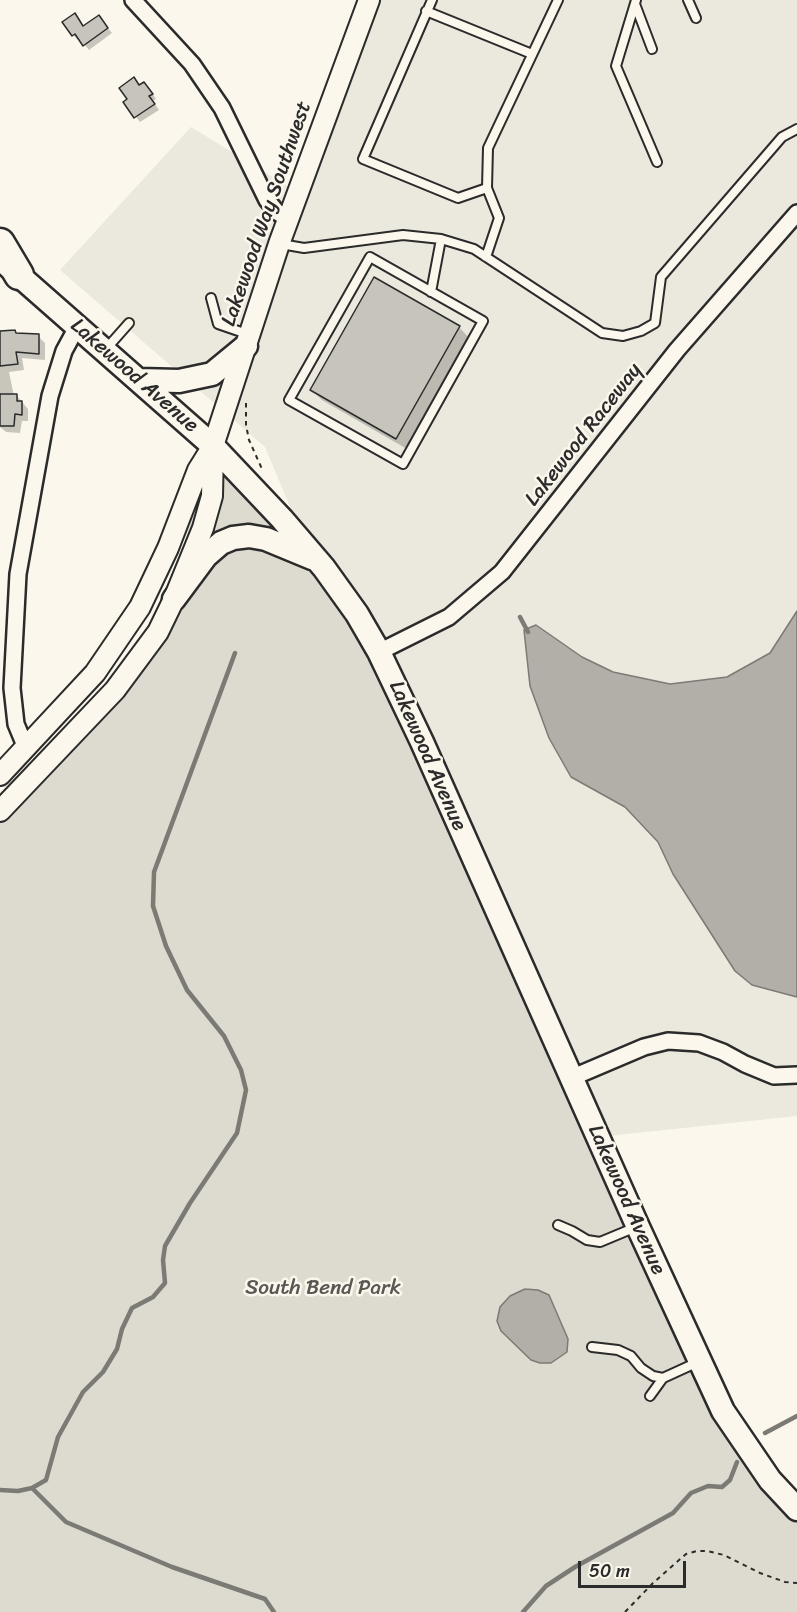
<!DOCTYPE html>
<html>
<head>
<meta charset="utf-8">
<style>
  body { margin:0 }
  #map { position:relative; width:797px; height:1612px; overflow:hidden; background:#fbf7ec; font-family:Sriracha,sans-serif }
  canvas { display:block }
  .scale { position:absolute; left:578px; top:1561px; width:108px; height:27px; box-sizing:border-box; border:3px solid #2b2b2b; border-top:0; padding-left:8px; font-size:18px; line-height:21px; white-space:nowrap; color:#2b2b2b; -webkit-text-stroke:4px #fbf7ec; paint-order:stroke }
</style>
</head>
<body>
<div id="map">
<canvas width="797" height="1612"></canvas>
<div class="scale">50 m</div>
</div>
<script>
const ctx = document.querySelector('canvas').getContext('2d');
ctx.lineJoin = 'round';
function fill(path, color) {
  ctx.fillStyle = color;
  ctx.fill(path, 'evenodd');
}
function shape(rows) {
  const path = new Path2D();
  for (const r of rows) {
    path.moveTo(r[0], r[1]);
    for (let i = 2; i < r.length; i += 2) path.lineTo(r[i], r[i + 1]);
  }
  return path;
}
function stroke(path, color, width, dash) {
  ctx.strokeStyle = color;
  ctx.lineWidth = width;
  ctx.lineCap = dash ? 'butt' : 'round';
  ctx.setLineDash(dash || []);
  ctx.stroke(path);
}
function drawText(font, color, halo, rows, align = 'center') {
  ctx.font = font + ' Sriracha,sans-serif';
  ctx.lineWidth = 5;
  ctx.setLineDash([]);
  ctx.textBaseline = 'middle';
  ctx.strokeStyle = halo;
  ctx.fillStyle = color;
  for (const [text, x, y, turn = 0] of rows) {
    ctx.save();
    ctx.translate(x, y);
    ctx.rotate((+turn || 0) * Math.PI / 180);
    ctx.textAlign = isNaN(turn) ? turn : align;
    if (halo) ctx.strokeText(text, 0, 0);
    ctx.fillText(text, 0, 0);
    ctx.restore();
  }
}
fill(shape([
  [363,0,797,0,797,1116,589,1138,313,562,265,447,60,270,191,127,294,190]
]), '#ebe8de');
fill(shape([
  [213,446,379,652,770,1480,797,1510,797,1612,0,1612,0,809,158,632]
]), '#dddad0');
const water = shape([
  [797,611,797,997,752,985,735,971,673,874,658,842,625,807,571,777,549,738,530,686,524,630,536,625,582,657,613,672,670,684,727,677,770,653,797,611],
  [525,1289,538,1290,549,1295,568,1339,567,1352,551,1363,540,1363,531,1360,501,1331,497,1321,500,1307,510,1296,525,1289]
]);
fill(water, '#b1afa7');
stroke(water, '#7b7a75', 1.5);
fill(shape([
  [75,15,84,27,99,17,112,33,89,50,80,39,78,40,73,35],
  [134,79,140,86,144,84,149,88,156,99,153,101,159,110,140,122,125,102,129,100],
  [459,327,469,338,407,449,322,400,312,390],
  [15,331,18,335,38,336,45,343,45,360,22,358,24,370,9,372,14,396,17,396,28,409,28,421,22,421,20,433,6,432,0,427,0,345]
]), '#0003');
stroke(shape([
  [520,617,528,632],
  [765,1433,797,1416],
  [32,1488,66,1522,172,1567,265,1599,274,1612],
  [0,1490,18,1491,32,1488,46,1480,58,1437,83,1392,103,1372,117,1349,122,1329,132,1308,153,1297,165,1283,163,1260,165,1246,190,1203,237,1133,246,1090,241,1070,224,1036,187,990,166,946,153,906,154,872,235,653],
  [523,1612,546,1586,575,1567,673,1513,691,1493,708,1486,722,1487,730,1480,737,1462]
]), '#7b7a75', 4.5);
const building = shape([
  [75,13,83,26,99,15,108,28,83,46,75,34,72,36,62,22,75,13],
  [134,77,139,85,144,82,153,94,149,96,155,104,134,118,123,102,127,99,119,88,134,77],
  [374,277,460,326,396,439,310,390,374,277],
  [15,330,16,333,39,334,39,354,16,352,18,364,0,366,0,331,15,330],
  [0,394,17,394,17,401,22,401,22,415,15,414,14,426,0,426,0,394]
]);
fill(building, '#c7c4bc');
stroke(building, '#2b2b2b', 1.5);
const service = shape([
  [432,0,363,159,458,198,487,188,499,218,486,257],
  [636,0,616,66,657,162],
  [688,0,696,18],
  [635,4,652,49],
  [426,11,532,54],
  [487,188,488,148,558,0],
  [281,244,304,248,403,235,441,239,474,249,602,333,623,336,641,331,655,323,661,277,782,137,797,129],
  [370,257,483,321,403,464,289,400,370,257],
  [431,292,441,239],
  [211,298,218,324,250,335],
  [106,349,129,323],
  [558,1225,572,1231,587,1240,600,1242,636,1227],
  [592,1347,618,1350,631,1356,641,1368,653,1376,663,1378],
  [650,1396,663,1378,698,1362]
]);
const minor = shape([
  [133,0,192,64,222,108,267,200,277,212,288,219],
  [379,652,449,617,502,572,677,350,797,213],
  [26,748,16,724,12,688,18,574,50,396,64,351,77,327],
  [571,1078,644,1047,668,1041,699,1043,723,1052,745,1064,774,1076,797,1075]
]);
const tertiary = shape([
  [0,775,95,673,140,607,168,548,198,470,213,446,279,244,369,0],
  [0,811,115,690,158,632,174,599,203,528,212,496,213,449]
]);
const secondary = shape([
  [6,264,213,446,282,519,324,568,357,614,379,652,422,742,638,1227,723,1411,770,1480,797,1509],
  [139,380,179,381,212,374,246,346],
  [174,599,206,556,221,543,233,538,249,536,266,539,312,558]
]);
const motorway = shape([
  [0,243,19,275]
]);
stroke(service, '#2b2b2b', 12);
stroke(minor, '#2b2b2b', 20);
stroke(tertiary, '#2b2b2b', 24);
stroke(secondary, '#2b2b2b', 27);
stroke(motorway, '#2b2b2b', 33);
stroke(shape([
  [246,403,246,425,249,440,262,469],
  [625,1612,653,1583,686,1554,697,1551,707,1551,724,1555,760,1573,785,1582,797,1583]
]), '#2b2b2b', 2, [4.5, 4.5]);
stroke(service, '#fbf7ec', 8);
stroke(minor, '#fbf7ec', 15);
stroke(tertiary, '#fbf7ec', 20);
stroke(secondary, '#fbf7ec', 22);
stroke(motorway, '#fbf7ec', 28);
drawText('21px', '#2b2b2b', '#fbf7ec', [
  ["Lakewood Way Southwest",267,214,-71],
  ["Lakewood Avenue",134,376,41],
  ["Lakewood Raceway",584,435,-52],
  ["Lakewood Avenue",427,756,66],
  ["Lakewood Avenue",626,1200,66]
]);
drawText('21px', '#585754', '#fbf7ec', [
  ["South Bend Park",323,1289]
]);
</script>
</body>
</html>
